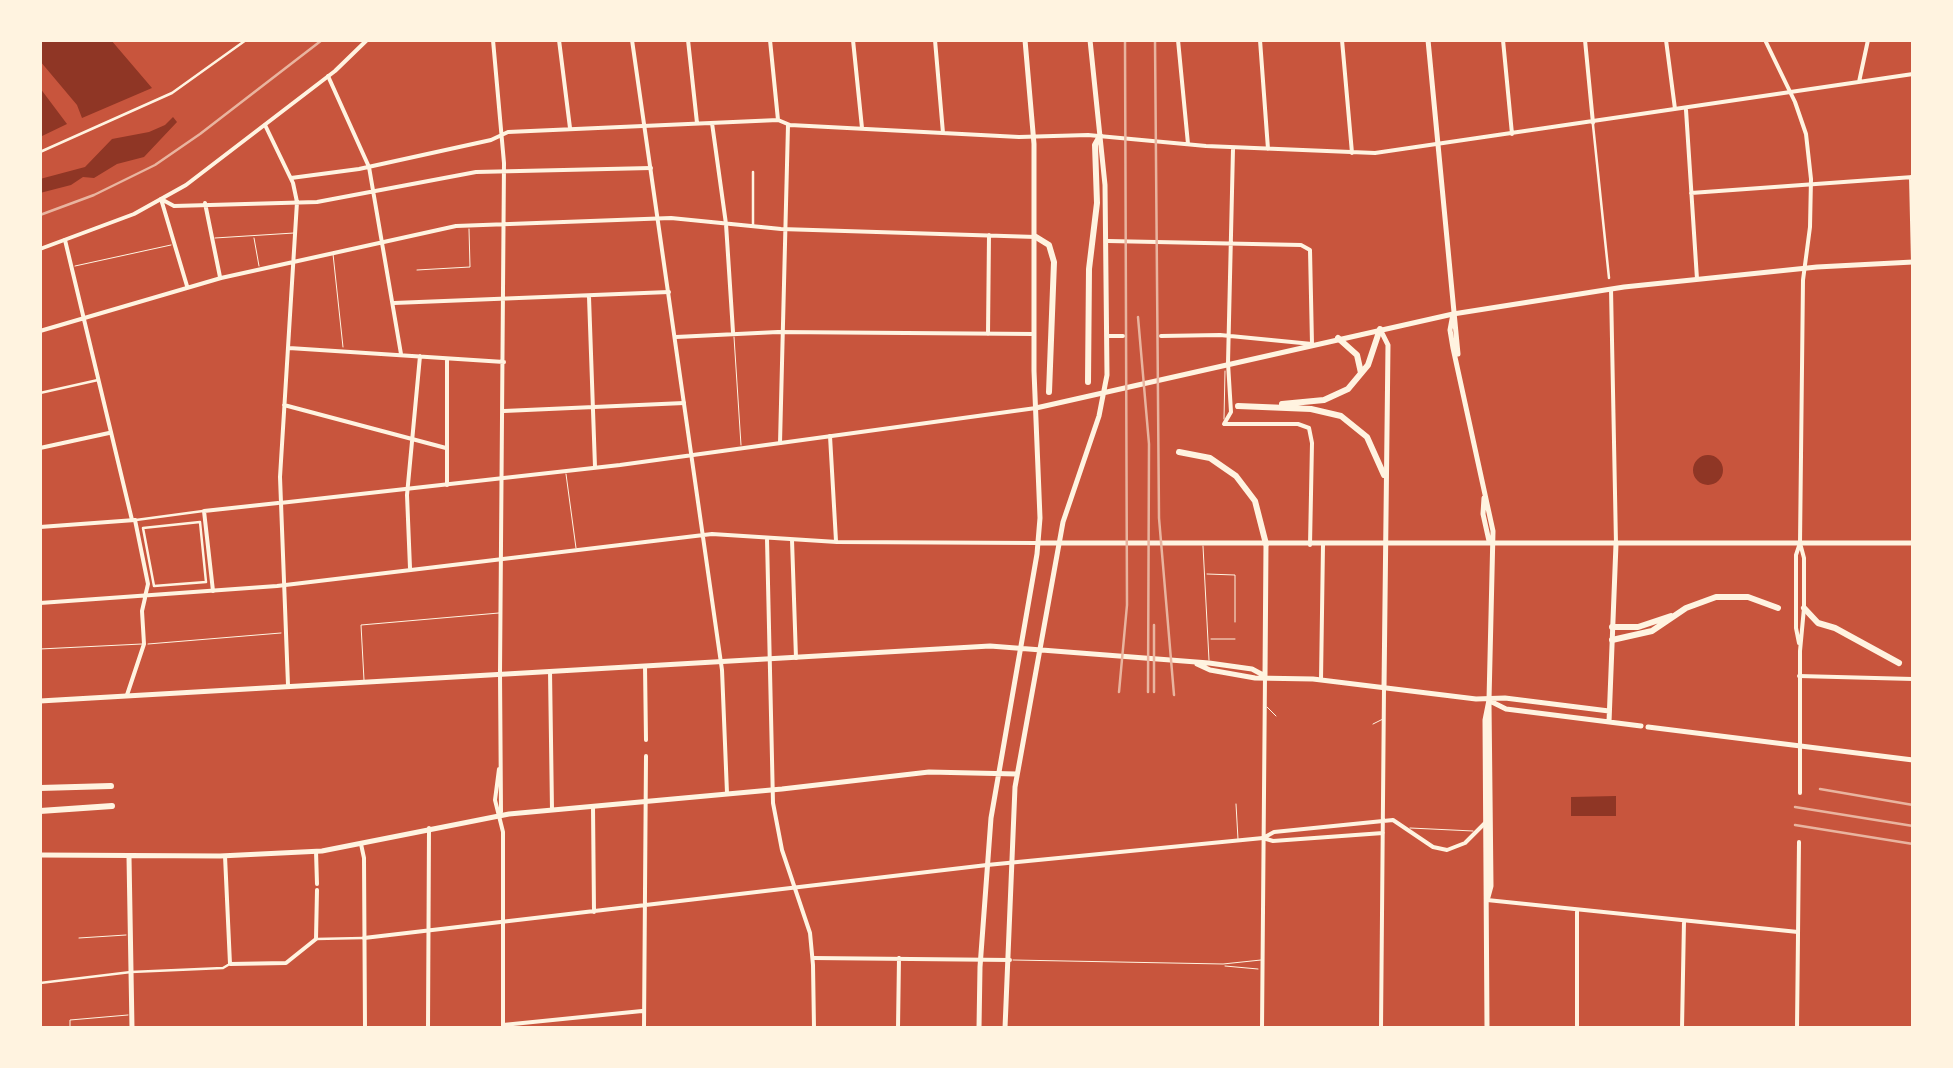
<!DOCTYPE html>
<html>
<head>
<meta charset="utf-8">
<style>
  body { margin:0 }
  #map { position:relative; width:1953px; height:1068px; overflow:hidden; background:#c8553d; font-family:"Source Sans 3",sans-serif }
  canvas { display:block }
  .frame { position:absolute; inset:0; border:42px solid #fff3e0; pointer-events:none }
</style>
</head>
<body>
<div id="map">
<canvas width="1953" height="1068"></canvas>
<div class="frame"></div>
</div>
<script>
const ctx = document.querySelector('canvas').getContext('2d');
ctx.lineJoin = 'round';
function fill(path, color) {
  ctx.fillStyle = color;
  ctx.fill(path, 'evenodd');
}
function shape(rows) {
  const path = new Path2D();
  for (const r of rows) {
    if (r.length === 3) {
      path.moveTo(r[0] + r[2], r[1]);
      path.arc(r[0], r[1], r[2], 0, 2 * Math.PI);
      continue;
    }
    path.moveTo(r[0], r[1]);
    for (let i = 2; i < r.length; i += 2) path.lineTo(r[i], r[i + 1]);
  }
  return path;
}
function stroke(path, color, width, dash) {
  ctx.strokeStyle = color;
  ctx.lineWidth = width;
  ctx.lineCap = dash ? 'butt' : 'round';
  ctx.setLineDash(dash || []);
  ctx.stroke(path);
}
fill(shape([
  [40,40,111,40,152,88,82,118,77,105,40,61],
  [40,88,67,124,40,137],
  [173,117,177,122,144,157,117,164,94,178,83,177,71,185,40,193,40,179,85,167,112,139,149,132,165,125],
  [1708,470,15],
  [1616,796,1616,816,1571,816,1571,797]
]), '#8f3625');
stroke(shape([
  [215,238,294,233],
  [254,238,259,266],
  [333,254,343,347],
  [75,266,171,245],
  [417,270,470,267,469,229],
  [734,337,741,445],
  [1224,419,1225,371],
  [566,474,576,548],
  [1203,546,1209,660],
  [1207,574,1235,575,1235,622],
  [1211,639,1235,639],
  [148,644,281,633],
  [40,649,142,644],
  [364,680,361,625,499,613],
  [1267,707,1276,716],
  [1373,724,1383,719],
  [1236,804,1238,839],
  [1410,828,1473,831],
  [79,938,126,935],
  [1013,960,1223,964,1261,960],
  [1225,966,1258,969],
  [70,1028,70,1020,128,1015]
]), '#fff3e0', 1);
stroke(shape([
  [1593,125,1609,278],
  [40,152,172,93,246,40],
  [753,225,753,172],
  [40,393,98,380],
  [136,520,203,511],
  [200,522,206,582,154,586,143,528,200,522],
  [316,939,363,938],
  [40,983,131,972,223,968,228,965]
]), '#fff3e0', 2.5);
stroke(shape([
  [493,40,504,163,500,673],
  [559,40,570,128],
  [688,40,697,123],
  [770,40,778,120],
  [853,40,862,128],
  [935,40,943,133],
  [1178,40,1188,144],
  [1260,40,1268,149],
  [1342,40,1352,153],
  [1503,40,1512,134],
  [1585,40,1593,123],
  [1666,40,1675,109],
  [328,76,369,167,401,354],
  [1859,82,1868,40],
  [1686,110,1697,279],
  [712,123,726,224,733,332],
  [265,125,293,183,297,202,280,477,288,685],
  [1233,149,1228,363,1231,412,1224,424,1298,424,1309,428,1312,443,1310,545],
  [1911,177,1913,262],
  [291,178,359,169,491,140,508,132,778,120,790,125,1019,137,1088,135,1206,146,1375,153,1913,74],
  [1691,193,1913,177],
  [161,199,174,206,317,202,476,172,651,168],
  [161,199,187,286],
  [205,203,220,277],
  [65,240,132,520],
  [1108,241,1301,245,1310,250,1312,344,1220,335,1161,336],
  [1611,289,1616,544],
  [589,297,595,467],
  [394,303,669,292],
  [40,331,221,278,456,226,671,218,781,229,1036,237],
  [988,334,989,235],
  [1108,336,1123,336],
  [676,337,778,332,1034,334],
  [289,348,504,362],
  [284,405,446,448],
  [504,411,684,403],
  [830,436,836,541],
  [780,443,788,125],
  [40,448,109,433],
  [447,485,447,359],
  [135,520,148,584,145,597],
  [792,540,796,658],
  [410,568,407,495,420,356],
  [213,591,204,511,278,503],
  [645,666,646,740],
  [550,671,552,810],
  [1799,676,1913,679],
  [1321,680,1323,545],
  [593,807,594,912],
  [1265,837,1274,832,1393,820,1433,847,1447,850,1465,843,1485,823],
  [1263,838,1273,841,1383,833],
  [316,851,317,884],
  [225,856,230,964,286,963,316,939,317,890],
  [1487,900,1798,932],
  [1577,910,1577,1028],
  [364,938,987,865],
  [813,958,1010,960],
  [503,1025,642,1011],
  [428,1028,429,828],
  [644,1028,646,756],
  [898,1028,899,958],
  [1262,1028,1265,676],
  [1381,1028,1384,688],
  [1682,1028,1684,921]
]), '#fff3e0', 4);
stroke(shape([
  [632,40,722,670,727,793],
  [1765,40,1795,102,1806,134,1811,179,1810,227,1803,280,1800,543,1804,558,1804,608,1800,651,1800,793],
  [40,249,134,214,186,185,335,71,367,40],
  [280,503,620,465,1036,408],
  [40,527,135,520],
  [767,539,773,803,782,850,810,933,813,965,814,1028],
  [40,603,277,586,712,534,837,542,1036,543],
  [1799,643,1796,628,1796,555,1800,543],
  [500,673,501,812],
  [127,695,144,644,142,611,145,598],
  [499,769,495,800,503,832,503,1028],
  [361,844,364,858,365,1028],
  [987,865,1263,838],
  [1797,1028,1799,842]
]), '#fff3e0', 4);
stroke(shape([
  [1380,329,1388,345,1384,688],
  [1036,408,1453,314,1624,287,1817,267,1913,262],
  [1039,543,1913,543],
  [1197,664,1210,670,1255,678,1313,679,1476,699,1505,698,1609,711],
  [1265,676,1266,544],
  [40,701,990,646,1209,663,1252,669,1265,676],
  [1492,702,1506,709,1641,726],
  [1609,722,1616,544],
  [1648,727,1913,760],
  [40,855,220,856,322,851,509,814,782,789,929,772,1017,774],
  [129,857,132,1028],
  [1488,897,1491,886,1489,703],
  [979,1028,980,967,991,818,1037,554,1040,518,1034,371,1034,144,1025,40],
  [1005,1028,1015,787,1063,522,1099,416,1107,375,1105,185,1090,40],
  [1487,1028,1485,720,1489,700]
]), '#fff3e0', 5);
stroke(shape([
  [1428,40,1458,354],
  [1453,314,1450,330,1453,348,1493,531,1489,700],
  [1484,498,1483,514,1489,541]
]), '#fff3e0', 5);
stroke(shape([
  [1036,237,1049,245,1054,262,1049,392],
  [1338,338,1357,355,1361,373],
  [1088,382,1089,269,1097,203,1095,145,1100,136],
  [1282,404,1324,400,1348,389,1368,365,1380,329],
  [1238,406,1311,409,1341,416,1367,437,1384,475],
  [1179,452,1210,458,1236,476,1255,501,1266,544],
  [1804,608,1818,623,1835,628,1899,663],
  [1612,627,1638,627,1671,616],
  [1612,640,1652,631,1686,608,1716,597,1748,597,1778,608],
  [40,788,111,786],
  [40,811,112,806]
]), '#fff3e0', 6);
stroke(shape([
  [1155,40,1159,518,1174,695],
  [1154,625,1154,692]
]), '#e9b49f', 2.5);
stroke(shape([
  [40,215,94,195,155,165,200,134,322,40],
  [1138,317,1149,444,1148,692],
  [1119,692,1127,605,1125,40],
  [1820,789,1913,805],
  [1795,807,1913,826],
  [1795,825,1913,844]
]), '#e9b49f', 2.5);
</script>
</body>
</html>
